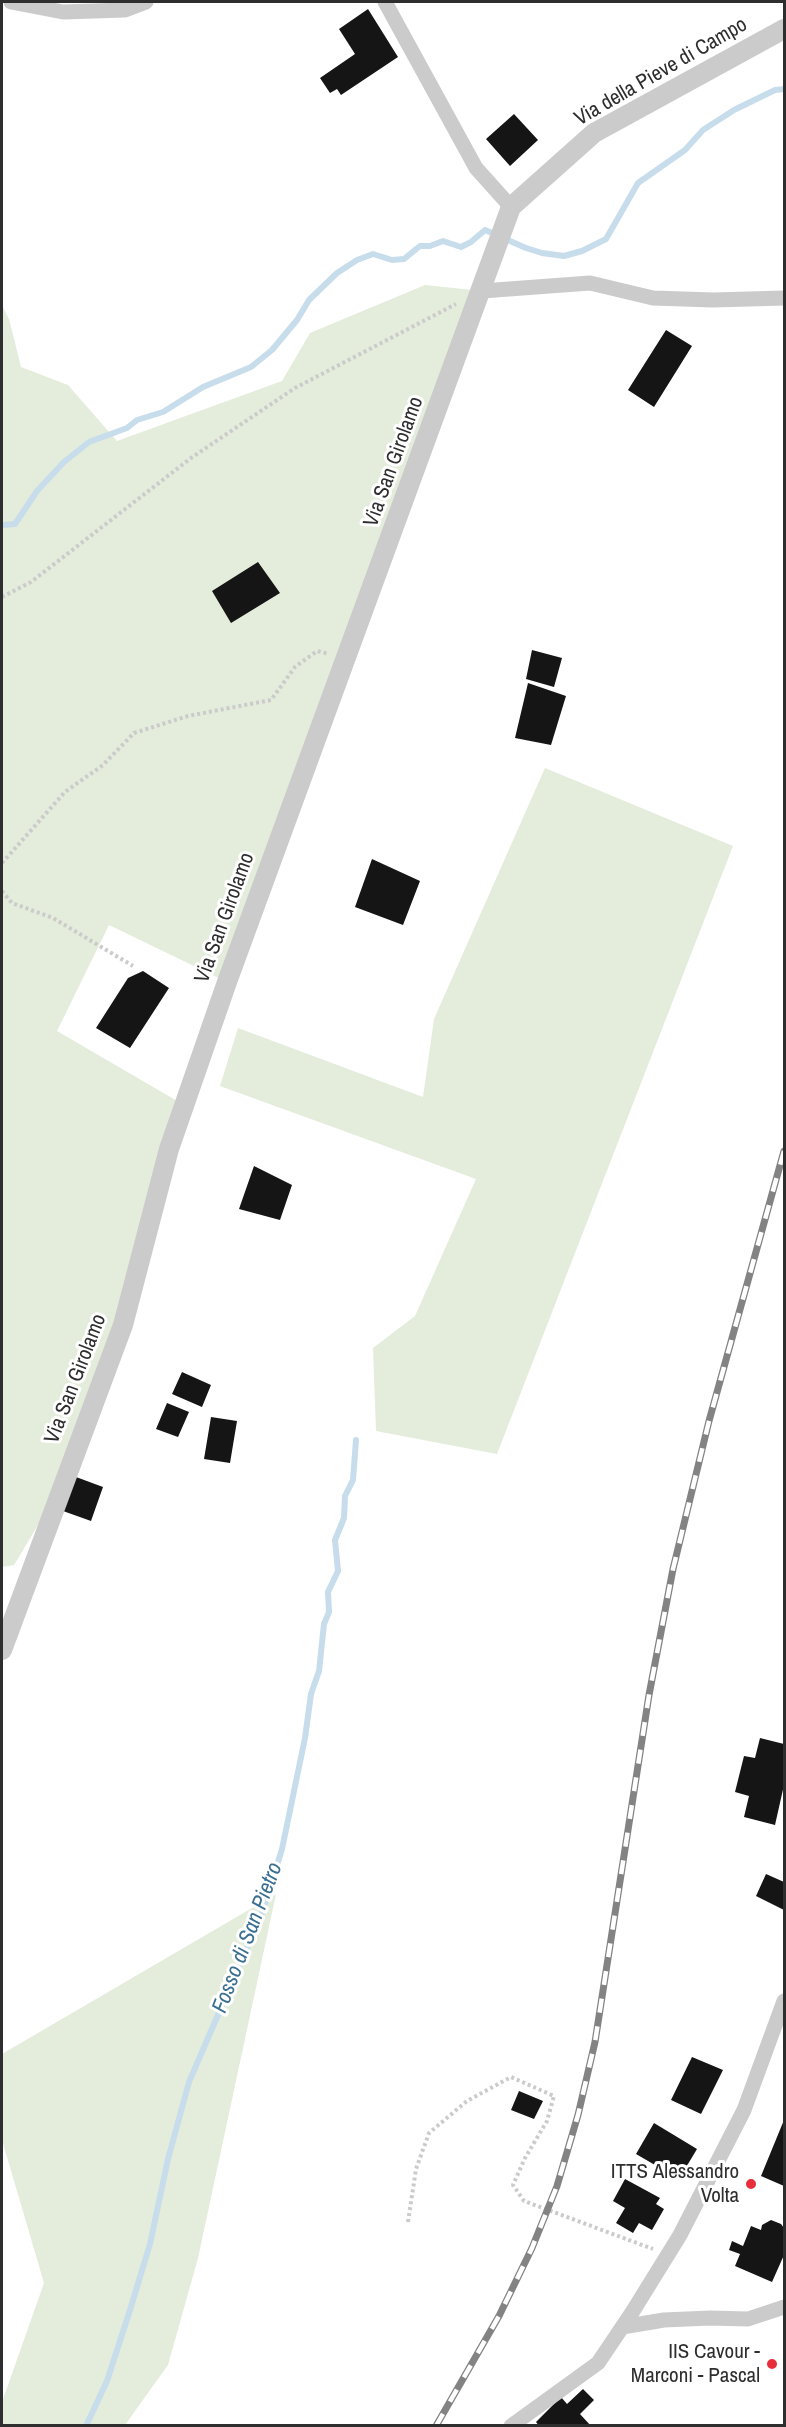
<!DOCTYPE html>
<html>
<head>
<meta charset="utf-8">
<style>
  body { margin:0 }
  #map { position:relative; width:786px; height:2427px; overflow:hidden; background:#fff; font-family:"Archivo Narrow",sans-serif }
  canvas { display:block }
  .frame { position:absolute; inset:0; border:3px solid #2e2e2e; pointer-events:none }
</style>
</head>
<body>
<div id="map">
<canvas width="786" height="2427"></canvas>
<div class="frame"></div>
</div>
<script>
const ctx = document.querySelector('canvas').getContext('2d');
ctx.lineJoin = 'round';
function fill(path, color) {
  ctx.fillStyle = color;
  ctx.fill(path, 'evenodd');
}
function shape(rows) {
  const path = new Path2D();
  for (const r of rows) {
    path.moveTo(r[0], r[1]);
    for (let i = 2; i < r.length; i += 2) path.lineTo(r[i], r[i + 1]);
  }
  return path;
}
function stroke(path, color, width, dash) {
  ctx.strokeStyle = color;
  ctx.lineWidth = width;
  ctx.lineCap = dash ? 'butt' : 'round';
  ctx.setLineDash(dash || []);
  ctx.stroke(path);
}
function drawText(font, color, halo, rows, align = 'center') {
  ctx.font = font + ' "Archivo Narrow",sans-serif';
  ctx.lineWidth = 6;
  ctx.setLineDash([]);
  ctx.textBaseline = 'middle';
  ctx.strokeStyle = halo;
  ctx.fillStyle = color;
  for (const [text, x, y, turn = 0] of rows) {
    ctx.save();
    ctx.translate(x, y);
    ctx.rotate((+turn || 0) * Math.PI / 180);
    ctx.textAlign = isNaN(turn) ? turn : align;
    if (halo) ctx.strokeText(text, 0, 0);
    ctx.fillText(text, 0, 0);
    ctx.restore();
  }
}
fill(shape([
  [425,285,482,291,227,982,109,925,57,1031,184,1105,123,1325,59,1490,14,1565,2,1567,2,305,9,319,21,367,68,385,117,441,282,381,310,333],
  [545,768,733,846,497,1454,376,1431,373,1348,415,1316,476,1179,220,1086,238,1028,423,1097,434,1019],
  [276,1894,198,2258,168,2365,125,2425,2,2425,2,2402,44,2283,2,2140,2,2054]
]), '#e4ecdb');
stroke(shape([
  [2,525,15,524,37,491,64,462,89,442,127,428,137,420,163,412,203,387,251,367,272,350,297,320,309,300,337,273,357,260,373,254,392,260,404,259,420,246,430,246,443,241,461,247,471,242,485,230,526,248,542,253,564,256,582,251,606,239,638,183,685,150,703,130,734,110,775,90,784,89],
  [86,2426,107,2381,130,2310,150,2244,168,2159,189,2082,262,1913,282,1849,305,1738,311,1694,319,1671,324,1624,329,1612,328,1592,338,1571,335,1540,344,1518,345,1496,353,1480,356,1440]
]), '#c7ddec', 6);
fill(shape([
  [368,9,398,57,341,95,337,89,330,93,320,78,355,54,339,29],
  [514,114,538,140,510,166,486,139],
  [666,330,692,346,654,407,628,390],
  [258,562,280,593,231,623,212,591],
  [532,650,562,658,554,687,526,679],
  [528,683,566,696,551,745,515,738],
  [372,859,420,881,403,925,355,907],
  [143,971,169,988,130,1048,96,1028,128,978],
  [254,1166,292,1185,280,1220,239,1209],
  [182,1372,211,1385,202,1407,172,1394],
  [167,1403,189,1412,178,1437,156,1429],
  [211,1417,237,1421,230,1463,204,1459],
  [76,1477,103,1487,91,1521,63,1511],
  [760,1738,784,1744,784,1785,775,1825,744,1817,749,1796,735,1792,744,1756,755,1758],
  [766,1874,784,1882,784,1910,756,1896],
  [692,2057,723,2070,701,2114,671,2100],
  [519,2091,543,2101,534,2119,511,2110],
  [784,2120,784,2186,761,2176],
  [654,2123,697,2149,679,2179,636,2154],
  [625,2179,660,2198,656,2204,664,2209,652,2230,639,2223,633,2233,616,2223,625,2208,613,2201],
  [771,2220,781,2224,784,2228,784,2255,772,2282,735,2266,740,2254,729,2250,732,2241,743,2246,751,2226,761,2230,762,2225],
  [583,2389,594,2400,580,2414,591,2426,539,2426,536,2422,561,2397,567,2404]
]), '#151515');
stroke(shape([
  [2,597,31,582,191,458,295,388,456,304],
  [2,863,65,792,103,765,134,733,188,716,271,700,295,667,317,651,329,654],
  [2,891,12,903,53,918,133,966],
  [408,2222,416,2169,429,2133,467,2101,511,2077,554,2096,547,2121,525,2158,513,2185,524,2201,653,2249]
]), '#cbcbcb', 4, [3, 3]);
stroke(shape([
  [11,2,63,12,125,10,146,2],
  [385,2,476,168,511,207],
  [482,291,590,283,653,298,713,300,784,298],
  [622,2327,664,2320,710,2318,748,2319,784,2307],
  [511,2426,598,2363,633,2311,680,2235,744,2110,784,2001]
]), '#cbcbcb', 15);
stroke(shape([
  [2,1650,123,1325,169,1149,227,982,511,207,594,133,784,29]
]), '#cbcbcb', 20);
const rail = shape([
  [436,2426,499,2316,532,2248,557,2186,578,2115,595,2042,649,1695,673,1569,709,1421,784,1151]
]);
stroke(rail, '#838383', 7);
stroke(rail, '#fff', 4.5, [14]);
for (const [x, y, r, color] of [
  [751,2184,6,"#e72e3a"],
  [772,2364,6,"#e72e3a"]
]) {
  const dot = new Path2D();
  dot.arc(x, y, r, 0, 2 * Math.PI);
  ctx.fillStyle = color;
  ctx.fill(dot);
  stroke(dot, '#fff', 2);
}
drawText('21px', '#2e2e2e', '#fff', [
  ["Via della Pieve di Campo",661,72,-30],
  ["Via San Girolamo",394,462,-70],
  ["Via San Girolamo",225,918,-70],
  ["Via San Girolamo",76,1379,-69]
]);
drawText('21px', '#2e2e2e', '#fff', [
  ["ITTS Alessandro",739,2172],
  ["Volta",739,2196],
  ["IIS Cavour -",760,2352],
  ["Marconi - Pascal",760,2376]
], 'right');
drawText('italic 22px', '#3b6f91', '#fff', [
  ["Fosso di San Pietro",248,1938,-69]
]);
</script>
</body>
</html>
